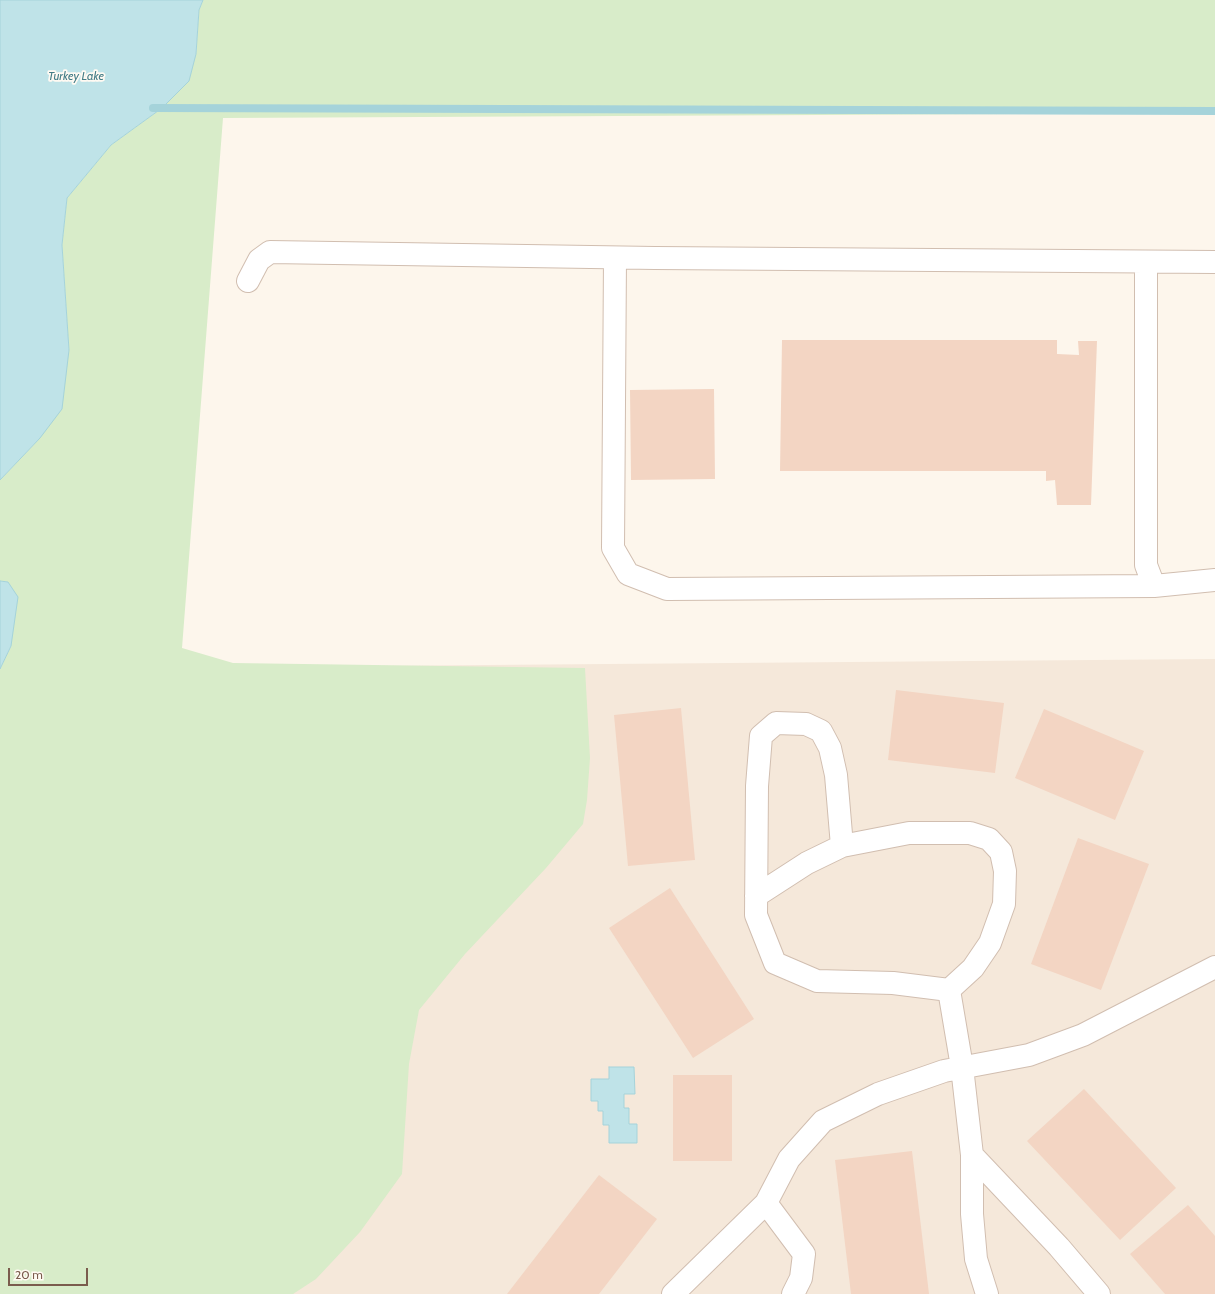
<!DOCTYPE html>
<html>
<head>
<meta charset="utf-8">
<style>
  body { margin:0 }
  #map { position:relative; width:1215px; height:1294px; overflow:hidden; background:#fdf6ec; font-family:Cabin,sans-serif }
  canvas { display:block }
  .scale { position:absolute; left:8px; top:1268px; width:80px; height:18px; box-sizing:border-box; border:2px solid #7a5c4d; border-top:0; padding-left:5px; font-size:12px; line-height:14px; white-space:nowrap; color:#7a5c4d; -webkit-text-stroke:3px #fffaf3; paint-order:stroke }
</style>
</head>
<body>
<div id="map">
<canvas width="1215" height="1294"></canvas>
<div class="scale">20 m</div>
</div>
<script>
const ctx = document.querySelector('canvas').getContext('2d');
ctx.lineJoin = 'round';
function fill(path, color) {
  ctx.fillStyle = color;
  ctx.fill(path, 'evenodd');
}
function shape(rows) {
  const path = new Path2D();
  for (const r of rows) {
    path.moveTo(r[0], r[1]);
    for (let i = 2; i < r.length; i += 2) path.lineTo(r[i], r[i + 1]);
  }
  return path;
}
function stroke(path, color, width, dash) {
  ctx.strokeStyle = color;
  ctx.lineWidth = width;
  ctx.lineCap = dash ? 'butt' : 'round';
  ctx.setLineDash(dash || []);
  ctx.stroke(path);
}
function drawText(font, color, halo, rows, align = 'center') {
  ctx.font = font + ' Cabin,sans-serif';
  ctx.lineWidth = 3.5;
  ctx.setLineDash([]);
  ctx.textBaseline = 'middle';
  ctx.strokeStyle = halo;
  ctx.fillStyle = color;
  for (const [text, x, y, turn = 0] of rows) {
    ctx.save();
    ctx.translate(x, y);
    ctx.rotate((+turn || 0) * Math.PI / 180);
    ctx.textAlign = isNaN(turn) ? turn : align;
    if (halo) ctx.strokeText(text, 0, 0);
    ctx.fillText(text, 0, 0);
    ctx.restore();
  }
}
fill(shape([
  [1215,659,1215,1294,0,1294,0,669]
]), '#f5e8da');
fill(shape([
  [203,0,1215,0,1215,113,223,118,182,648,233,663,585,668,590,758,587,800,583,824,546,868,465,954,419,1010,409,1064,402,1174,360,1232,316,1279,293,1294,0,1294,0,669,11,646,8,582,0,581,0,480,40,438,69,350,62,245,67,198,111,145,162,108,196,54,199,10]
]), '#d8ecc9');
const water = shape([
  [0,0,203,0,199,10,196,54,189,81,162,108,111,145,67,198,62,245,69,350,62,409,40,438,0,480,0,0],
  [0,581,8,582,18,597,11,646,0,669,0,581],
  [609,1067,634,1067,635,1094,624,1094,624,1108,629,1108,629,1124,637,1124,637,1143,609,1143,609,1125,603,1125,603,1111,598,1111,598,1101,591,1101,591,1079,609,1079,609,1067]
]);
fill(water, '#bfe3e8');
stroke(water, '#a5d3da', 1);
stroke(shape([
  [153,108,1215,111]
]), '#a5d3da', 8);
fill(shape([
  [782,340,1057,340,1057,354,1079,355,1078,341,1097,341,1091,505,1057,505,1055,480,1046,481,1046,471,780,471],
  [714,389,715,479,631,480,630,390],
  [896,690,1004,703,995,773,888,760],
  [681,708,695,860,628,866,614,715],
  [1044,709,1144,751,1115,820,1015,778],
  [1078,838,1149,864,1101,990,1031,964],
  [670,888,754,1019,693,1058,609,928],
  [673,1075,732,1075,732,1161,673,1161],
  [1084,1089,1176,1188,1120,1240,1027,1141],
  [912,1151,929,1294,851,1294,835,1160],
  [599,1175,657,1219,599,1294,507,1294],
  [1188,1205,1215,1236,1215,1294,1165,1294,1130,1254]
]), '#f3d5c3');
const minor = shape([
  [615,258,613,548,628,574,667,589,1154,586],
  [1146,262,1146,565,1154,586,1215,580],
  [248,281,259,260,270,252,655,258,1215,262],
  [842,846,836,775,830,748,821,731,806,724,776,723,761,736,757,786,756,915,775,963,817,981,893,983,949,990,962,1067,972,1155,972,1214,976,1259,987,1294],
  [756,896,807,863,842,846,909,833,970,833,989,839,1001,852,1005,871,1004,904,990,943,973,968,949,990],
  [972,1155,1059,1247,1099,1294],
  [766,1203,804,1254,801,1278,793,1294],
  [673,1294,766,1203,789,1159,823,1121,878,1094,944,1071,1029,1055,1083,1035,1215,967]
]);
stroke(minor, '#d1beb0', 24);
stroke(minor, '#fff', 22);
drawText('italic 12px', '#437c86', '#fffaf3', [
  ["Turkey Lake",76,76]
]);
</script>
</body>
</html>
